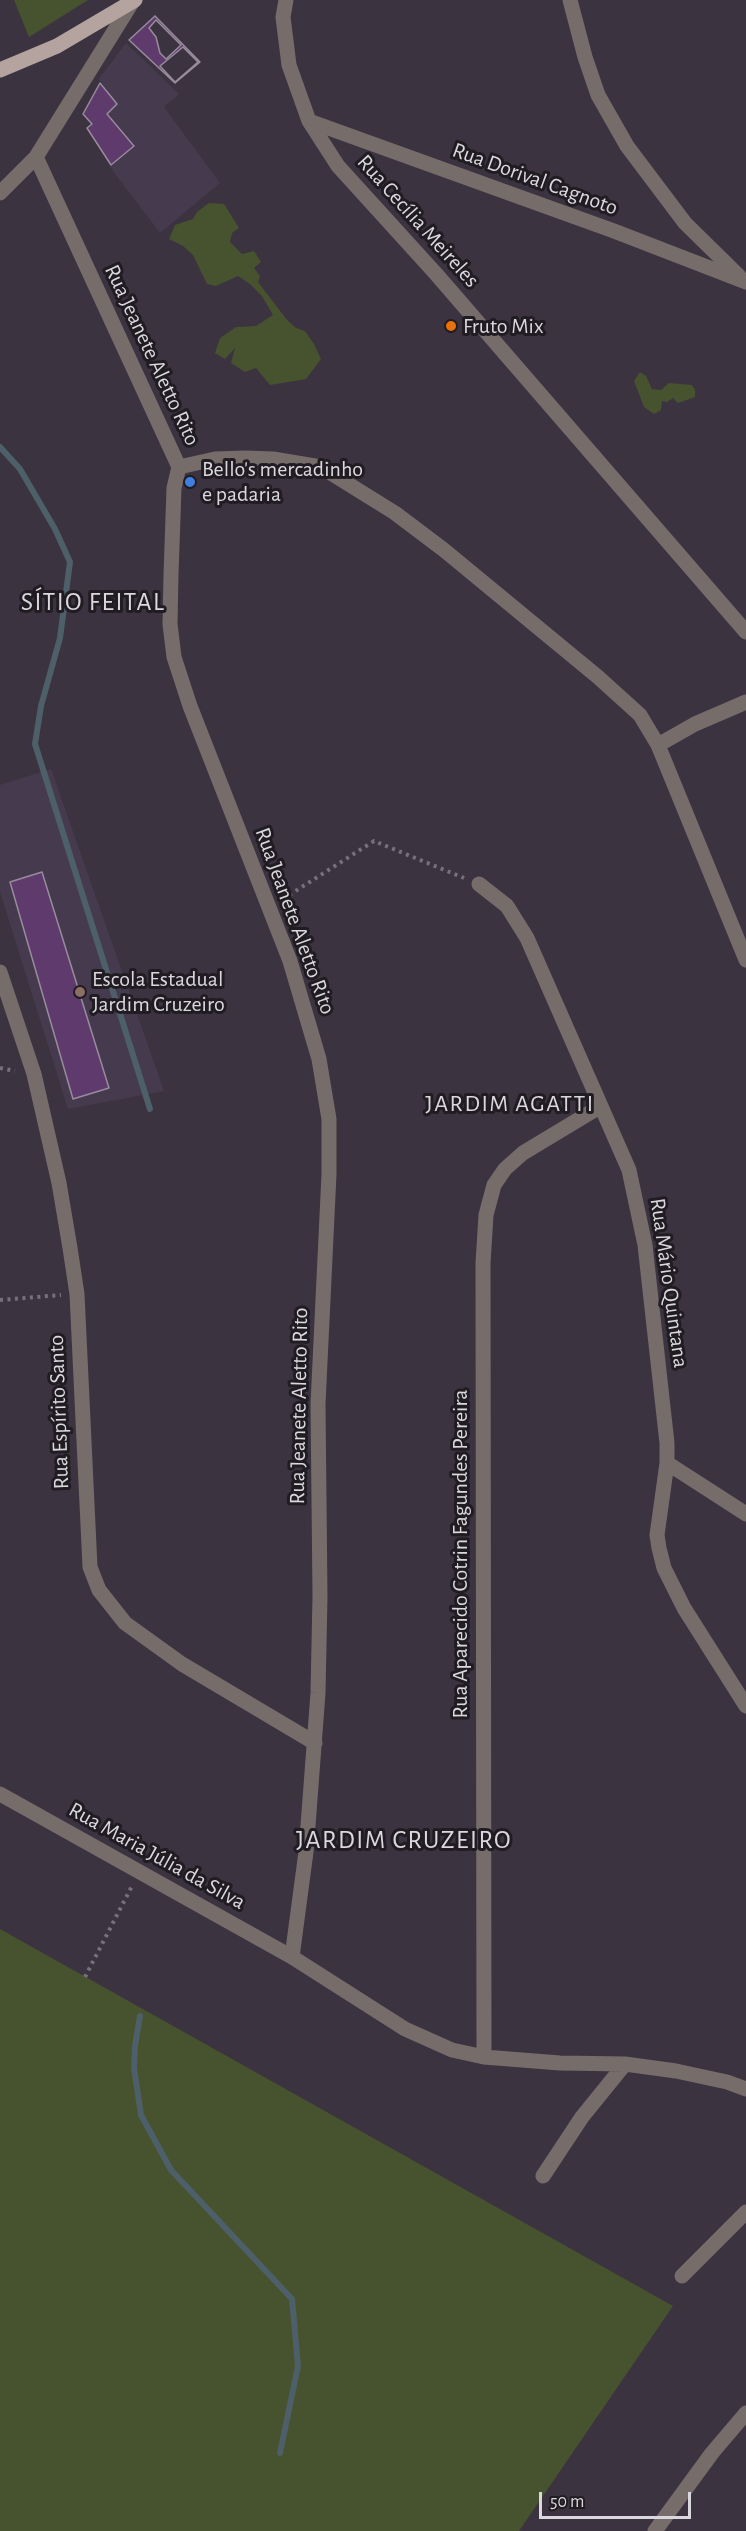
<!DOCTYPE html>
<html>
<head>
<meta charset="utf-8">
<style>
  body { margin:0 }
  #map { position:relative; width:746px; height:2531px; overflow:hidden; background:#3b3340; font-family:"Alegreya Sans",sans-serif }
  canvas { display:block }
  .scale { position:absolute; left:539px; top:2492px; width:152px; height:27px; box-sizing:border-box; border:3px solid #dbd7df; border-top:0; padding-left:8px; font-size:18px; line-height:21px; white-space:nowrap; color:#dbd7df; -webkit-text-stroke:4px #201c22; paint-order:stroke }
</style>
</head>
<body>
<div id="map">
<canvas width="746" height="2531"></canvas>
<div class="scale">50 m</div>
</div>
<script>
const ctx = document.querySelector('canvas').getContext('2d');
ctx.lineJoin = 'round';
function fill(path, color) {
  ctx.fillStyle = color;
  ctx.fill(path, 'evenodd');
}
function shape(rows) {
  const path = new Path2D();
  for (const r of rows) {
    path.moveTo(r[0], r[1]);
    for (let i = 2; i < r.length; i += 2) path.lineTo(r[i], r[i + 1]);
  }
  return path;
}
function stroke(path, color, width, dash) {
  ctx.strokeStyle = color;
  ctx.lineWidth = width;
  ctx.lineCap = dash ? 'butt' : 'round';
  ctx.setLineDash(dash || []);
  ctx.stroke(path);
}
function drawText(font, color, halo, rows, align = 'center') {
  ctx.font = font + ' "Alegreya Sans",sans-serif';
  ctx.lineWidth = 6;
  ctx.setLineDash([]);
  ctx.textBaseline = 'middle';
  ctx.strokeStyle = halo;
  ctx.fillStyle = color;
  for (const [text, x, y, turn = 0] of rows) {
    ctx.save();
    ctx.translate(x, y);
    ctx.rotate((+turn || 0) * Math.PI / 180);
    ctx.textAlign = isNaN(turn) ? turn : align;
    if (halo) ctx.strokeText(text, 0, 0);
    ctx.fillText(text, 0, 0);
    ctx.restore();
  }
}
fill(shape([
  [126,43,179,94,164,107,220,183,160,233,110,167,135,146,108,113,117,104,99,79],
  [51,769,164,1091,68,1109,0,892,0,785]
]), '#463b4e');
fill(shape([
  [14,0,88,0,29,37],
  [209,203,224,204,239,228,232,233,230,242,242,254,254,251,261,262,254,268,260,276,258,282,287,320,296,328,305,331,314,344,321,359,306,379,270,385,256,368,245,372,231,363,235,348,225,359,215,353,220,338,236,327,256,326,273,315,262,296,250,284,238,276,216,286,207,284,193,255,183,246,169,239,175,225,193,219,197,212],
  [640,372,646,376,652,389,661,390,669,383,692,385,695,390,695,397,678,403,673,398,667,402,662,401,661,410,654,414,644,407,634,381],
  [0,1929,673,2306,519,2531,0,2531]
]), '#47532f');
stroke(shape([
  [0,447,20,469,55,529,70,562,60,638,41,706,35,744,150,1109],
  [140,2016,135,2046,134,2068,141,2115,171,2170,292,2299,298,2366,280,2453]
]), '#4d5f68', 6);
const building = shape([
  [155,16,200,62,175,83,129,40,155,16],
  [156,20,181,45,166,59,160,53,156,37,149,28,156,20],
  [183,47,198,62,175,82,160,66,183,47],
  [100,83,117,104,107,114,134,146,111,165,87,128,92,124,83,114,100,83],
  [42,872,109,1088,73,1099,10,882,42,872]
]);
fill(building, '#5f3a6d');
stroke(building, '#978c9b', 1.5);
stroke(shape([
  [283,899,374,841,464,878],
  [0,1068,15,1071],
  [0,1300,61,1295],
  [85,1977,132,1886]
]), '#77717c', 4, [3, 4.5]);
stroke(shape([
  [286,0,283,17,289,65,309,121,338,166,437,275,746,632],
  [570,0,585,57,598,95,627,146,685,223,739,276],
  [309,121,614,231,746,282],
  [36,157,179,467,174,488,171,575,170,624,174,657,190,706,290,961,319,1059,329,1119,329,1174,318,1404,320,1596,318,1693,306,1852,292,1957],
  [0,193,36,157,131,4],
  [179,467,215,459,245,458,273,459,321,467,395,513,444,550,598,677,640,715,658,745,746,960],
  [658,745,695,724,746,702],
  [479,884,507,906,527,938,629,1170,645,1245,667,1443,667,1463,657,1535,659,1548,664,1568,684,1608,746,1706],
  [0,972,34,1074,59,1183,70,1248,77,1294,90,1567,99,1590,125,1623,182,1664,315,1743],
  [667,1463,746,1514],
  [0,1794,292,1957,405,2029,452,2050,484,2057,560,2063,625,2064,676,2071,727,2082,746,2089],
  [484,2057,483,1263,486,1215,494,1185,505,1169,523,1153,601,1106],
  [543,2176,582,2117,625,2064],
  [682,2276,746,2212],
  [655,2531,712,2453,746,2413]
]), '#766d6b', 15);
stroke(shape([
  [0,70,57,46,135,0]
]), '#b4a39e', 15);
for (const [x, y, r, color] of [
  [451,326,6,"#e8710a"],
  [190,482,6,"#3f7fe0"],
  [80,992,6,"#8d6e63"]
]) {
  const dot = new Path2D();
  dot.arc(x, y, r, 0, 2 * Math.PI);
  ctx.fillStyle = color;
  ctx.fill(dot);
  stroke(dot, '#201c22', 2);
}
drawText('22px', '#dbd7df', '#201c22', [
  ["Rua Dorival Cagnoto",535,179,20],
  ["Rua Cecília Meireles",418,221,48],
  ["Rua Jeanete Aletto Rito",152,355,65],
  ["Rua Jeanete Aletto Rito",295,921,70],
  ["Rua Mário Quintana",669,1283,82],
  ["Rua Jeanete Aletto Rito",299,1406,-89],
  ["Rua Espírito Santo",59,1412,-92],
  ["Rua Aparecido Cotrin Fagundes Pereira",460,1554,-90],
  ["Rua Maria Júlia da Silva",157,1856,29]
]);
drawText('22px', '#dbd7df', '#201c22', [
  ["Fruto Mix",463,326],
  ["Bello's mercadinho",202,469],
  ["e padaria",202,494],
  ["Escola Estadual",92,979],
  ["Jardim Cruzeiro",92,1004]
], 'left');
ctx.letterSpacing = '1.5px';
drawText('24px', '#dbd7df', '#201c22', [
  ["JARDIM AGATTI",510,1104]
]);
ctx.letterSpacing = '0px';
ctx.letterSpacing = '1.5px';
drawText('26px', '#dbd7df', '#201c22', [
  ["SÍTIO FEITAL",93,602],
  ["JARDIM CRUZEIRO",404,1840]
]);
ctx.letterSpacing = '0px';
</script>
</body>
</html>
